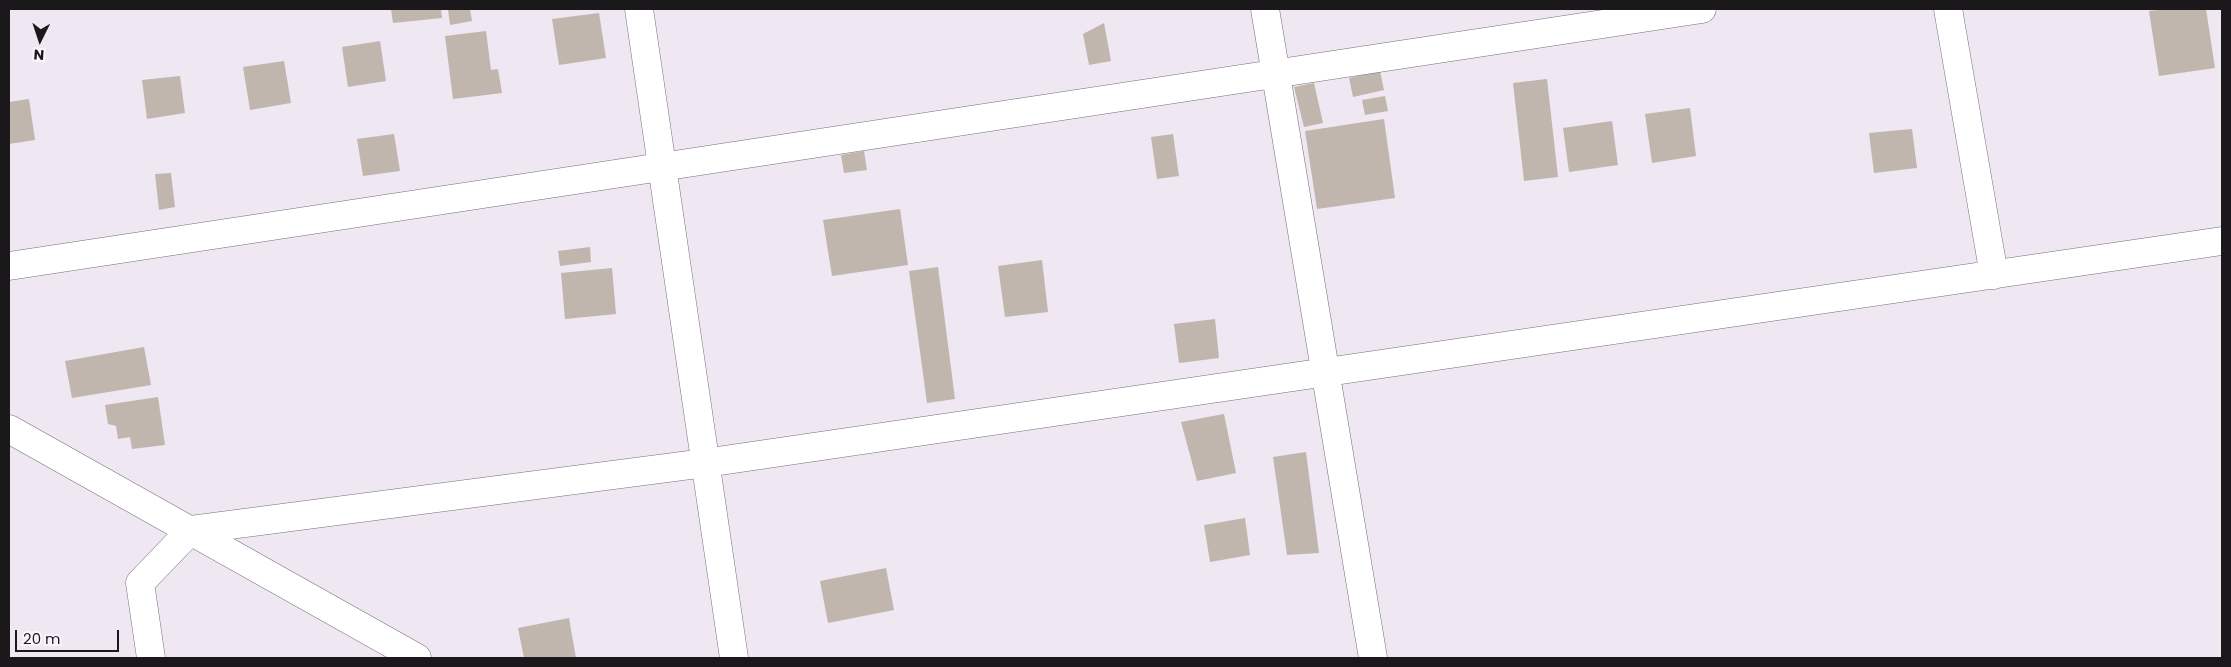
<!DOCTYPE html>
<html>
<head>
<meta charset="utf-8">
<style>
  body { margin:0 }
  #map { position:relative; width:2231px; height:667px; overflow:hidden; background:#efe7f1; font-family:Poppins,sans-serif }
  canvas { display:block }
  .frame { position:absolute; inset:0; border:10px solid #1a181b; pointer-events:none }
  .north { position:absolute; left:15px; top:15px; width:50px; height:50px; -webkit-text-stroke:4px #fcf4ff; paint-order:stroke; rotate:184deg; font-size:14px; font-weight:700; line-height:20px; text-align:center; color:#1a181b }
  .north::after { content:''; display:block; margin:auto; width:18px; height:22px; background:#1a181b; clip-path:polygon(50% 0,100% 100%,50% 72%,0 100%) }
  .scale { position:absolute; left:15px; top:630px; width:104px; height:22px; box-sizing:border-box; border:2px solid #1a181b; border-top:0; padding-left:6px; font-size:15px; line-height:18px; white-space:nowrap; color:#1a181b; -webkit-text-stroke:4px #fcf4ff; paint-order:stroke }
</style>
</head>
<body>
<div id="map">
<canvas width="2231" height="667"></canvas>
<div class="frame"></div>
<div class="north">N</div>
<div class="scale">20 m</div>
</div>
<script>
const ctx = document.querySelector('canvas').getContext('2d');
ctx.lineJoin = 'round';
function fill(path, color) {
  ctx.fillStyle = color;
  ctx.fill(path, 'evenodd');
}
function shape(rows) {
  const path = new Path2D();
  for (const r of rows) {
    path.moveTo(r[0], r[1]);
    for (let i = 2; i < r.length; i += 2) path.lineTo(r[i], r[i + 1]);
  }
  return path;
}
function stroke(path, color, width, dash) {
  ctx.strokeStyle = color;
  ctx.lineWidth = width;
  ctx.lineCap = dash ? 'butt' : 'round';
  ctx.setLineDash(dash || []);
  ctx.stroke(path);
}
fill(shape([
  [391,9,441,9,442,18,393,23],
  [448,9,470,9,472,21,450,25],
  [2168,9,2206,9,2215,68,2159,76,2149,11],
  [599,13,606,58,559,65,552,19],
  [1104,23,1111,61,1089,65,1083,34],
  [486,31,491,70,498,69,502,93,453,99,445,36],
  [380,41,386,81,348,87,342,47],
  [284,61,291,103,250,110,243,67],
  [1380,71,1384,90,1353,97,1349,78],
  [180,76,185,113,147,119,142,80],
  [1547,79,1558,177,1524,181,1513,83],
  [1314,83,1323,123,1304,127,1294,87],
  [1385,96,1388,111,1365,115,1362,100],
  [29,99,35,140,9,144,9,102],
  [1690,108,1696,156,1652,163,1645,114],
  [1384,119,1395,198,1317,209,1305,131],
  [1612,121,1618,165,1569,172,1563,128],
  [1912,129,1917,168,1874,173,1869,133],
  [394,134,400,171,363,176,357,139],
  [1173,134,1179,176,1157,179,1151,137],
  [864,151,867,170,844,173,841,155],
  [171,173,175,207,159,210,155,174],
  [900,209,908,265,832,276,823,220],
  [590,247,591,262,560,266,558,251],
  [1042,260,1048,312,1005,317,998,266],
  [938,267,955,399,927,403,909,271],
  [612,268,616,314,565,319,561,273],
  [1215,319,1219,358,1179,363,1174,324],
  [144,347,151,385,72,398,65,361],
  [158,397,165,445,132,449,130,437,118,439,116,426,108,424,105,405],
  [1224,414,1236,473,1197,481,1181,422],
  [1306,452,1319,553,1287,555,1273,457],
  [1245,518,1250,555,1210,562,1204,525],
  [886,568,894,610,828,623,820,581],
  [569,618,576,658,524,658,518,628]
]), '#c0b6ae');
const minor = shape([
  [639,9,734,658],
  [1265,9,1373,658],
  [1948,9,1994,275],
  [9,266,1702,9],
  [9,429,417,658],
  [151,658,140,583,191,530,705,463,2222,241]
]);
stroke(minor, '#766f78', 29);
stroke(minor, '#fff', 28);
</script>
</body>
</html>
